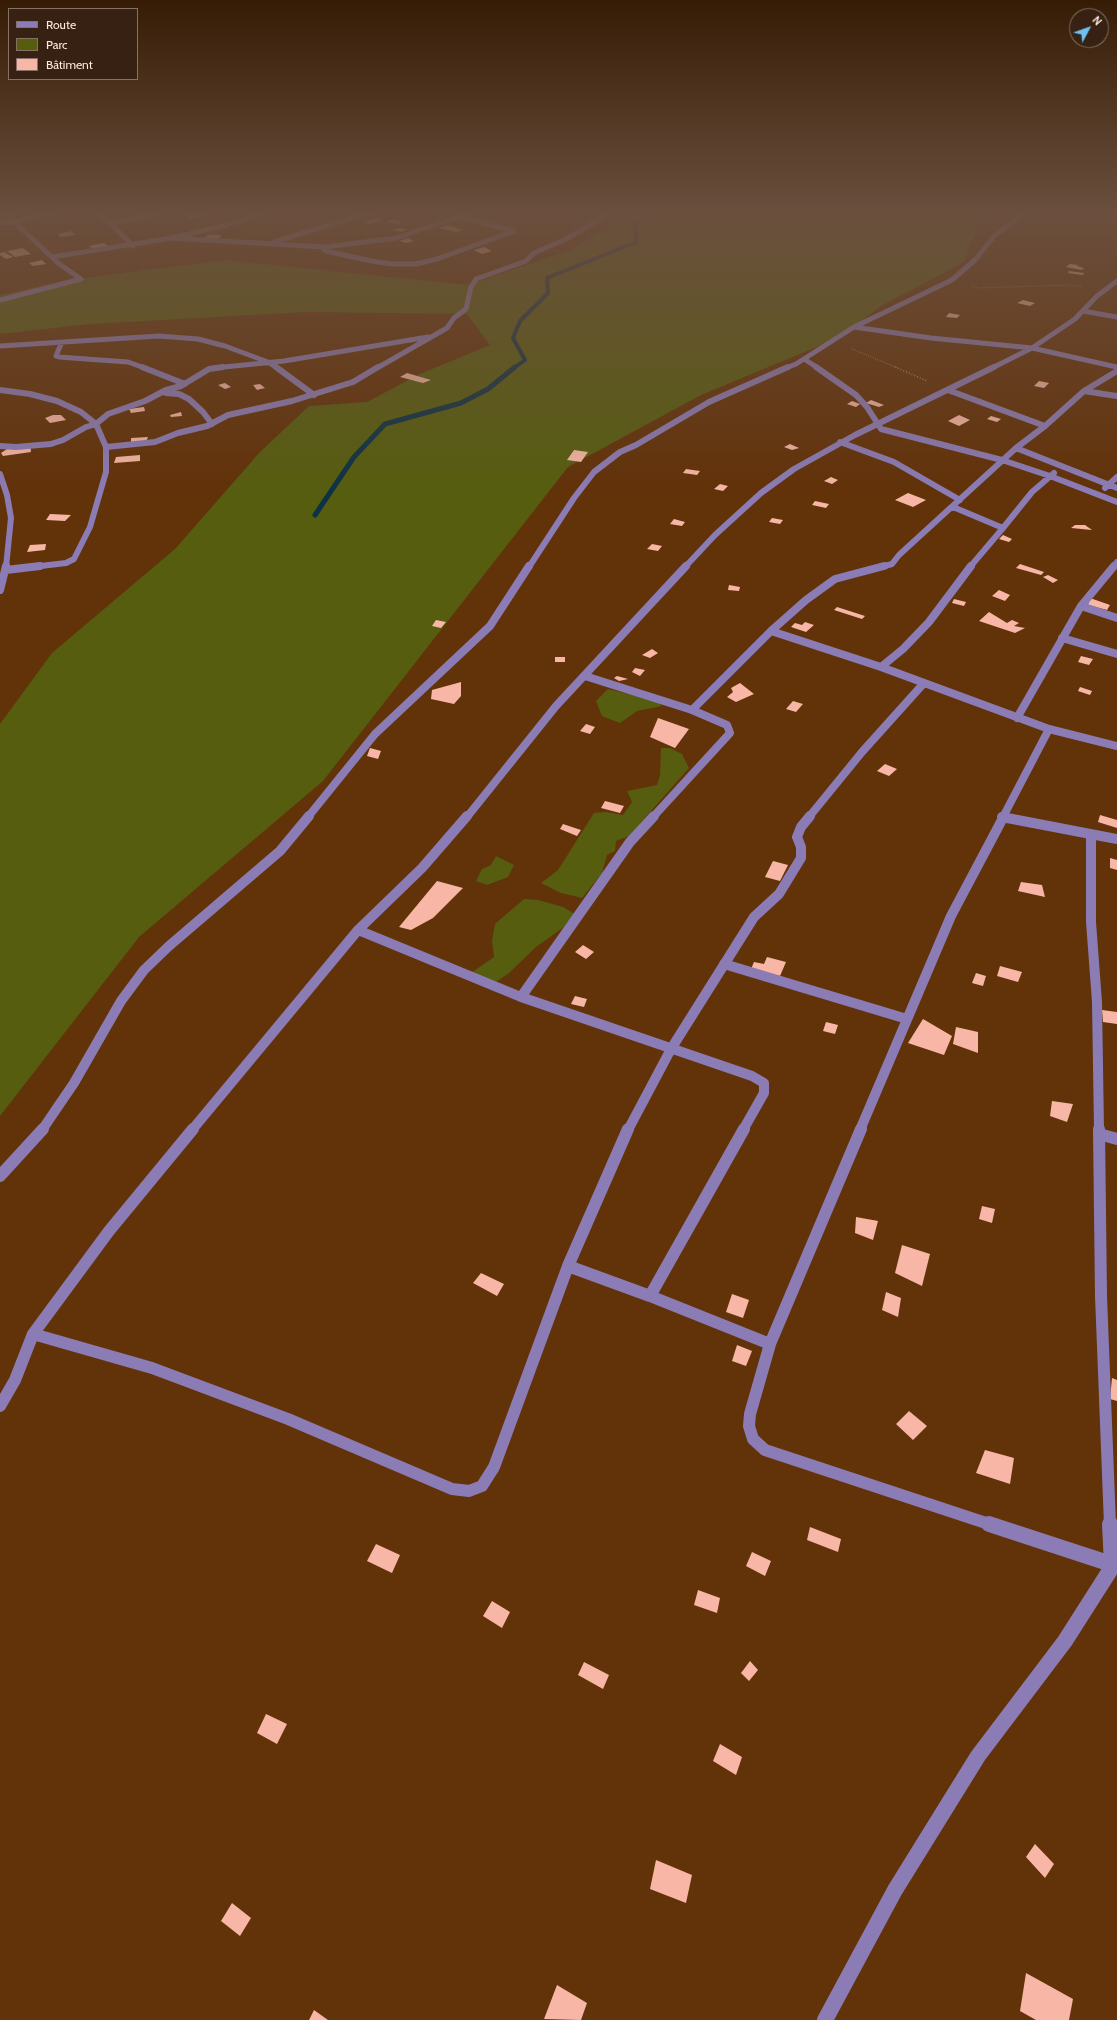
<!DOCTYPE html>
<html>
<head>
<meta charset="utf-8">
<style>
  body { margin:0 }
  #map { position:relative; width:1117px; height:2020px; overflow:hidden; background:#623209; font-family:Cabin,sans-serif }
  canvas { display:block }
  .legend { position:absolute; left:8px; top:8px; width:130px; height:72px; box-sizing:border-box; background:#372112; border:1px solid #867164; margin:0; padding:5px 7px; list-style:none; font-size:12px; color:#fceade }
  .legend li { display:flex; align-items:center; gap:8px; height:20px }
  .legend b { width:20px; border:1px solid #867164 }
  .north { position:absolute; left:1069px; top:8px; width:40px; height:40px; box-sizing:border-box; background:#372112; border:1px solid #867164; border-radius:50%; rotate:49deg; font-size:11px; font-weight:700; line-height:16px; text-align:center; color:#fceade }
  .north::after { content:''; display:block; margin:auto; width:14px; height:18px; background:#6dc2f3; clip-path:polygon(50% 0,100% 100%,50% 72%,0 100%) }
</style>
</head>
<body>
<div id="map">
<canvas width="1117" height="2020"></canvas>
<ul class="legend">
<li><b style="height:5px;background:#8b7cb6"></b>Route</li>
<li><b style="height:11px;background:#565d0f"></b>Parc</li>
<li><b style="height:11px;background:#f8b7a6"></b>Bâtiment</li>
</ul>
<div class="north">N</div>
</div>
<script>
const ctx = document.querySelector('canvas').getContext('2d');
ctx.lineJoin = 'round';
function fill(path, color) {
  ctx.fillStyle = color;
  ctx.fill(path, 'evenodd');
}
function shape(rows) {
  const path = new Path2D();
  for (const r of rows) {
    path.moveTo(r[0], r[1]);
    for (let i = 2; i < r.length; i += 2) path.lineTo(r[i], r[i + 1]);
  }
  return path;
}
function stroke(path, color, width, dash) {
  ctx.strokeStyle = color;
  ctx.lineWidth = width;
  ctx.lineCap = dash ? 'butt' : 'round';
  ctx.setLineDash(dash || []);
  ctx.stroke(path);
}
fill(shape([
  [639,210,987,210,982,215,964,262,881,306,838,338,701,395,568,467,323,781,139,937,0,1116,0,724,52,653,175,549,260,452,309,406,367,402,420,374,490,345,467,314,305,312,90,324,0,334,0,295,69,280,225,260,468,285,568,251],
  [608,689,658,701,662,706,637,711,620,723,602,716,596,701],
  [661,748,670,748,682,754,689,768,629,836,616,841,615,851,607,855,602,873,582,898,561,893,541,883,558,870,594,813,606,812,623,815,632,802,627,791,657,785,660,775],
  [496,856,514,865,508,877,487,885,476,881,482,869,491,865],
  [524,899,538,900,563,907,575,914,564,927,536,947,509,973,496,982,471,973,494,957,492,941,495,924]
]), '#565d0f');
stroke(shape([
  [514,368,525,360,513,338,520,321,548,293,547,278,636,242,635,223,663,210]
]), '#0d3245', 4);
stroke(shape([
  [315,515,354,457,385,424,461,403,488,389,515,367]
]), '#0d3245', 5);
fill(shape([
  [84,210,86,211,74,214,69,211],
  [198,212,206,215,192,219,185,215],
  [377,218,383,220,370,224,364,222],
  [392,219,402,222,397,224,387,222],
  [448,225,463,230,456,232,439,228],
  [399,228,407,229,401,232,392,230],
  [71,231,75,235,61,237,57,234],
  [208,235,222,235,218,239,204,239],
  [408,238,414,241,406,243,399,241],
  [104,243,109,247,94,250,89,246],
  [484,247,492,251,482,254,474,250],
  [23,248,31,254,15,257,7,251],
  [4,252,13,257,6,259,0,255,0,253],
  [42,260,46,264,33,266,29,263],
  [1070,264,1078,265,1077,266,1084,268,1082,270,1066,267],
  [1069,271,1084,273,1083,275,1068,273],
  [1023,300,1035,303,1030,306,1017,303],
  [949,313,960,315,957,318,946,317],
  [407,373,431,380,423,383,400,377],
  [1039,381,1049,383,1044,388,1034,386],
  [225,383,231,387,225,389,218,385],
  [260,384,265,388,257,390,253,385],
  [871,400,884,405,879,407,866,403],
  [852,401,860,404,856,407,847,404],
  [144,407,145,411,131,413,129,409],
  [181,412,182,416,171,417,170,415],
  [53,415,61,415,66,420,50,423,45,418],
  [959,415,970,420,959,426,948,421],
  [991,416,1001,419,997,422,987,419],
  [148,437,146,442,131,444,131,438],
  [30,443,31,452,3,456,1,453,7,449],
  [790,444,799,448,792,450,784,447],
  [574,450,588,452,581,462,567,460],
  [140,455,140,461,114,463,116,457],
  [686,469,700,471,697,475,683,473],
  [831,477,838,480,832,484,824,481],
  [720,484,728,486,723,491,714,489],
  [908,493,926,500,913,507,895,500],
  [815,501,829,504,826,508,812,505],
  [50,514,71,515,65,521,46,520],
  [772,518,783,520,780,524,769,522],
  [674,519,685,522,682,526,670,524],
  [1075,525,1085,525,1092,530,1071,528],
  [1003,535,1012,539,1009,542,999,539],
  [46,544,45,550,27,552,30,545],
  [652,544,662,546,658,551,647,549],
  [1020,564,1044,572,1041,575,1016,568],
  [1048,575,1058,580,1053,583,1043,577],
  [729,585,740,587,739,591,728,590],
  [999,590,1010,595,1005,601,992,596],
  [1090,598,1110,605,1107,610,1088,605],
  [954,599,966,602,964,606,952,603],
  [837,607,865,616,862,619,834,610],
  [989,612,1007,623,1012,620,1019,623,1014,626,1025,628,1015,633,979,621],
  [436,620,446,622,441,628,432,626],
  [805,622,814,625,806,632,791,627,795,623,802,625],
  [652,649,658,653,650,658,642,655],
  [1081,656,1093,659,1089,665,1078,662],
  [555,657,565,657,565,662,555,662],
  [635,668,645,670,640,676,632,672],
  [617,676,628,679,619,681,614,678],
  [461,682,461,696,454,704,431,699,432,690],
  [740,683,754,694,736,702,727,697,733,692,731,688],
  [1080,687,1092,691,1090,695,1078,691],
  [793,701,803,704,796,712,786,709],
  [658,718,689,729,675,748,650,737],
  [586,724,595,727,590,734,580,731],
  [370,748,381,751,378,759,367,756],
  [885,764,897,769,889,776,877,771],
  [605,801,624,806,620,813,601,808],
  [1100,815,1117,820,1117,828,1098,822],
  [563,824,581,830,577,836,560,829],
  [1110,858,1117,860,1117,870,1110,868],
  [773,861,788,865,780,881,765,877],
  [437,881,463,888,433,918,411,930,399,927],
  [1021,882,1042,885,1045,897,1018,891],
  [583,945,594,952,586,959,575,952],
  [767,957,786,962,780,976,751,969,754,962,764,964],
  [1000,966,1022,972,1018,982,997,976],
  [976,973,986,976,983,986,972,983],
  [575,996,587,999,584,1007,571,1004],
  [1102,1010,1117,1012,1117,1024,1103,1022],
  [923,1019,952,1036,944,1055,908,1043],
  [826,1022,838,1025,835,1034,823,1031],
  [956,1027,978,1032,978,1053,953,1044],
  [1052,1101,1073,1104,1067,1122,1050,1116],
  [982,1206,995,1209,992,1223,979,1219],
  [856,1217,878,1221,873,1240,855,1233],
  [902,1245,930,1254,922,1286,895,1273],
  [481,1273,504,1284,497,1296,473,1283],
  [886,1292,901,1298,898,1317,882,1310],
  [732,1294,749,1300,743,1318,726,1312],
  [737,1345,752,1351,746,1366,732,1361],
  [1112,1378,1117,1380,1117,1401,1110,1399],
  [909,1411,927,1426,913,1440,896,1424],
  [985,1450,1014,1458,1010,1484,976,1473],
  [810,1527,841,1539,838,1552,807,1540],
  [376,1544,400,1555,392,1573,367,1561],
  [752,1552,771,1561,765,1576,746,1566],
  [698,1590,720,1598,717,1613,694,1605],
  [492,1601,510,1612,502,1628,483,1616],
  [750,1661,758,1670,749,1681,741,1673],
  [584,1662,609,1675,603,1689,578,1675],
  [266,1714,287,1724,277,1744,257,1733],
  [720,1744,742,1757,736,1775,713,1761],
  [1035,1844,1054,1864,1045,1878,1026,1857],
  [656,1860,692,1875,686,1903,650,1889],
  [232,1903,251,1918,240,1936,221,1921],
  [1026,1973,1073,1999,1069,2020,1036,2020,1020,2011],
  [557,1985,587,2003,581,2020,544,2019],
  [314,2010,328,2020,309,2020]
]), '#f8b7a6');
stroke(shape([
  [971,286,978,288,1072,285,1083,287],
  [852,349,898,368]
]), '#ab896e', 1, [1, 1.5]);
stroke(shape([
  [895,367,927,381]
]), '#ab896e', 1.5, [1, 2]);
stroke(shape([
  [92,210,108,221,133,246],
  [460,217,514,231],
  [0,222,15,222,60,210],
  [111,224,169,210],
  [171,238,325,247,396,238,478,210],
  [274,242,377,210],
  [325,247,324,250,326,251,371,261,392,264,416,264,437,259,514,231],
  [52,257,171,238,227,225,270,210],
  [0,300,81,279,58,263,2,210],
  [1083,311,1117,317],
  [854,327,931,338,1032,348,1117,367],
  [61,344,56,356,59,357,128,362,145,368],
  [0,346,159,336,198,339,225,346,268,362,277,368],
  [804,359,818,368],
  [214,368,284,361,428,337],
  [377,368,447,328,454,318,466,309,471,287,476,279,526,261,534,253,566,239,602,218,611,210],
  [786,368,796,364,854,327,952,280,976,259,994,236,1028,210],
  [992,368,1032,348,1075,319,1097,296,1117,281]
]), '#8b7cb6', 5);
stroke(shape([
  [142,367,185,384],
  [276,367,314,395],
  [816,367,856,395,867,407,881,429,1002,460,1050,476,1117,502],
  [0,390,30,394,57,401,81,412,96,424,106,447,106,472,90,527,74,559,66,563,32,567],
  [948,390,1045,426],
  [1084,391,1117,396],
  [166,393,179,394,189,399,203,412,212,424],
  [840,442,894,462,960,500],
  [0,446,16,447,51,444,63,440,86,427,96,424,108,414,145,401,166,390,181,386,209,369,223,367],
  [106,447,155,442,178,433,207,426,228,415,292,401,353,382,378,367],
  [1016,448,1117,488],
  [0,474,7,495,11,518,6,567],
  [1105,488,1117,477],
  [953,507,1003,528,970,567],
  [1003,528,1032,492,1054,473],
  [529,567,574,498,594,472,620,452,636,445,709,402,788,367],
  [685,567,715,535,761,493,794,469,855,435,994,367],
  [881,567,892,564,899,555,1016,448,1045,426,1084,391,1117,371],
  [1113,567,1117,562]
]), '#8b7cb6', 6);
stroke(shape([
  [6,570,40,566],
  [0,590,6,566],
  [1081,606,1117,618],
  [771,631,881,667,1049,729,1117,746],
  [1062,638,1117,654],
  [881,667,903,649,929,622,971,566],
  [585,676,692,710,727,725,730,733,653,817],
  [692,710,771,631,806,600,835,579,884,566],
  [1017,718,1081,606,1114,566],
  [308,817,375,734,490,626,529,566],
  [467,817,556,706,686,566],
  [809,817,862,752,924,683],
  [1003,817,1049,729]
]), '#8b7cb6', 8);
stroke(shape([
  [1002,817,1117,839],
  [1091,834,1091,922,1097,1002,1099,1130],
  [358,930,521,997,752,1076,764,1083,764,1093,743,1130],
  [724,964,907,1019],
  [521,997,630,842,654,816],
  [42,1130,74,1083,121,1001,144,970,169,946,280,851,309,816],
  [192,1130,358,930,422,868,467,816],
  [628,1130,671,1049,754,917,779,894,801,858,801,847,797,837,801,827,810,816],
  [860,1130,951,916,1004,816]
]), '#8b7cb6', 10);
stroke(shape([
  [861,1129,770,1344,750,1414,749,1426,753,1439,765,1450,992,1525],
  [1099,1129,1101,1296,1110,1525],
  [1099,1134,1117,1139],
  [0,1176,43,1129],
  [568,1266,650,1296,770,1344],
  [650,1296,744,1129],
  [33,1334,152,1368,288,1419,452,1489,469,1491,482,1486,494,1467,568,1266,628,1129],
  [0,1406,15,1380,33,1334,109,1231,193,1129]
]), '#8b7cb6', 12);
stroke(shape([
  [989,1524,1117,1566],
  [1110,1524,1112,1565],
  [825,2020,895,1890,978,1756,1065,1641,1116,1561]
]), '#8b7cb6', 16);
const sky = ctx.createLinearGradient(0, 0, 0, 493);
sky.addColorStop(0, '#361c05');
sky.addColorStop(0.43, '#6b4f3e');
sky.addColorStop(1, '#6b4f3e00');
ctx.fillStyle = sky;
ctx.fillRect(0, 0, 1117, 493);
</script>
</body>
</html>
